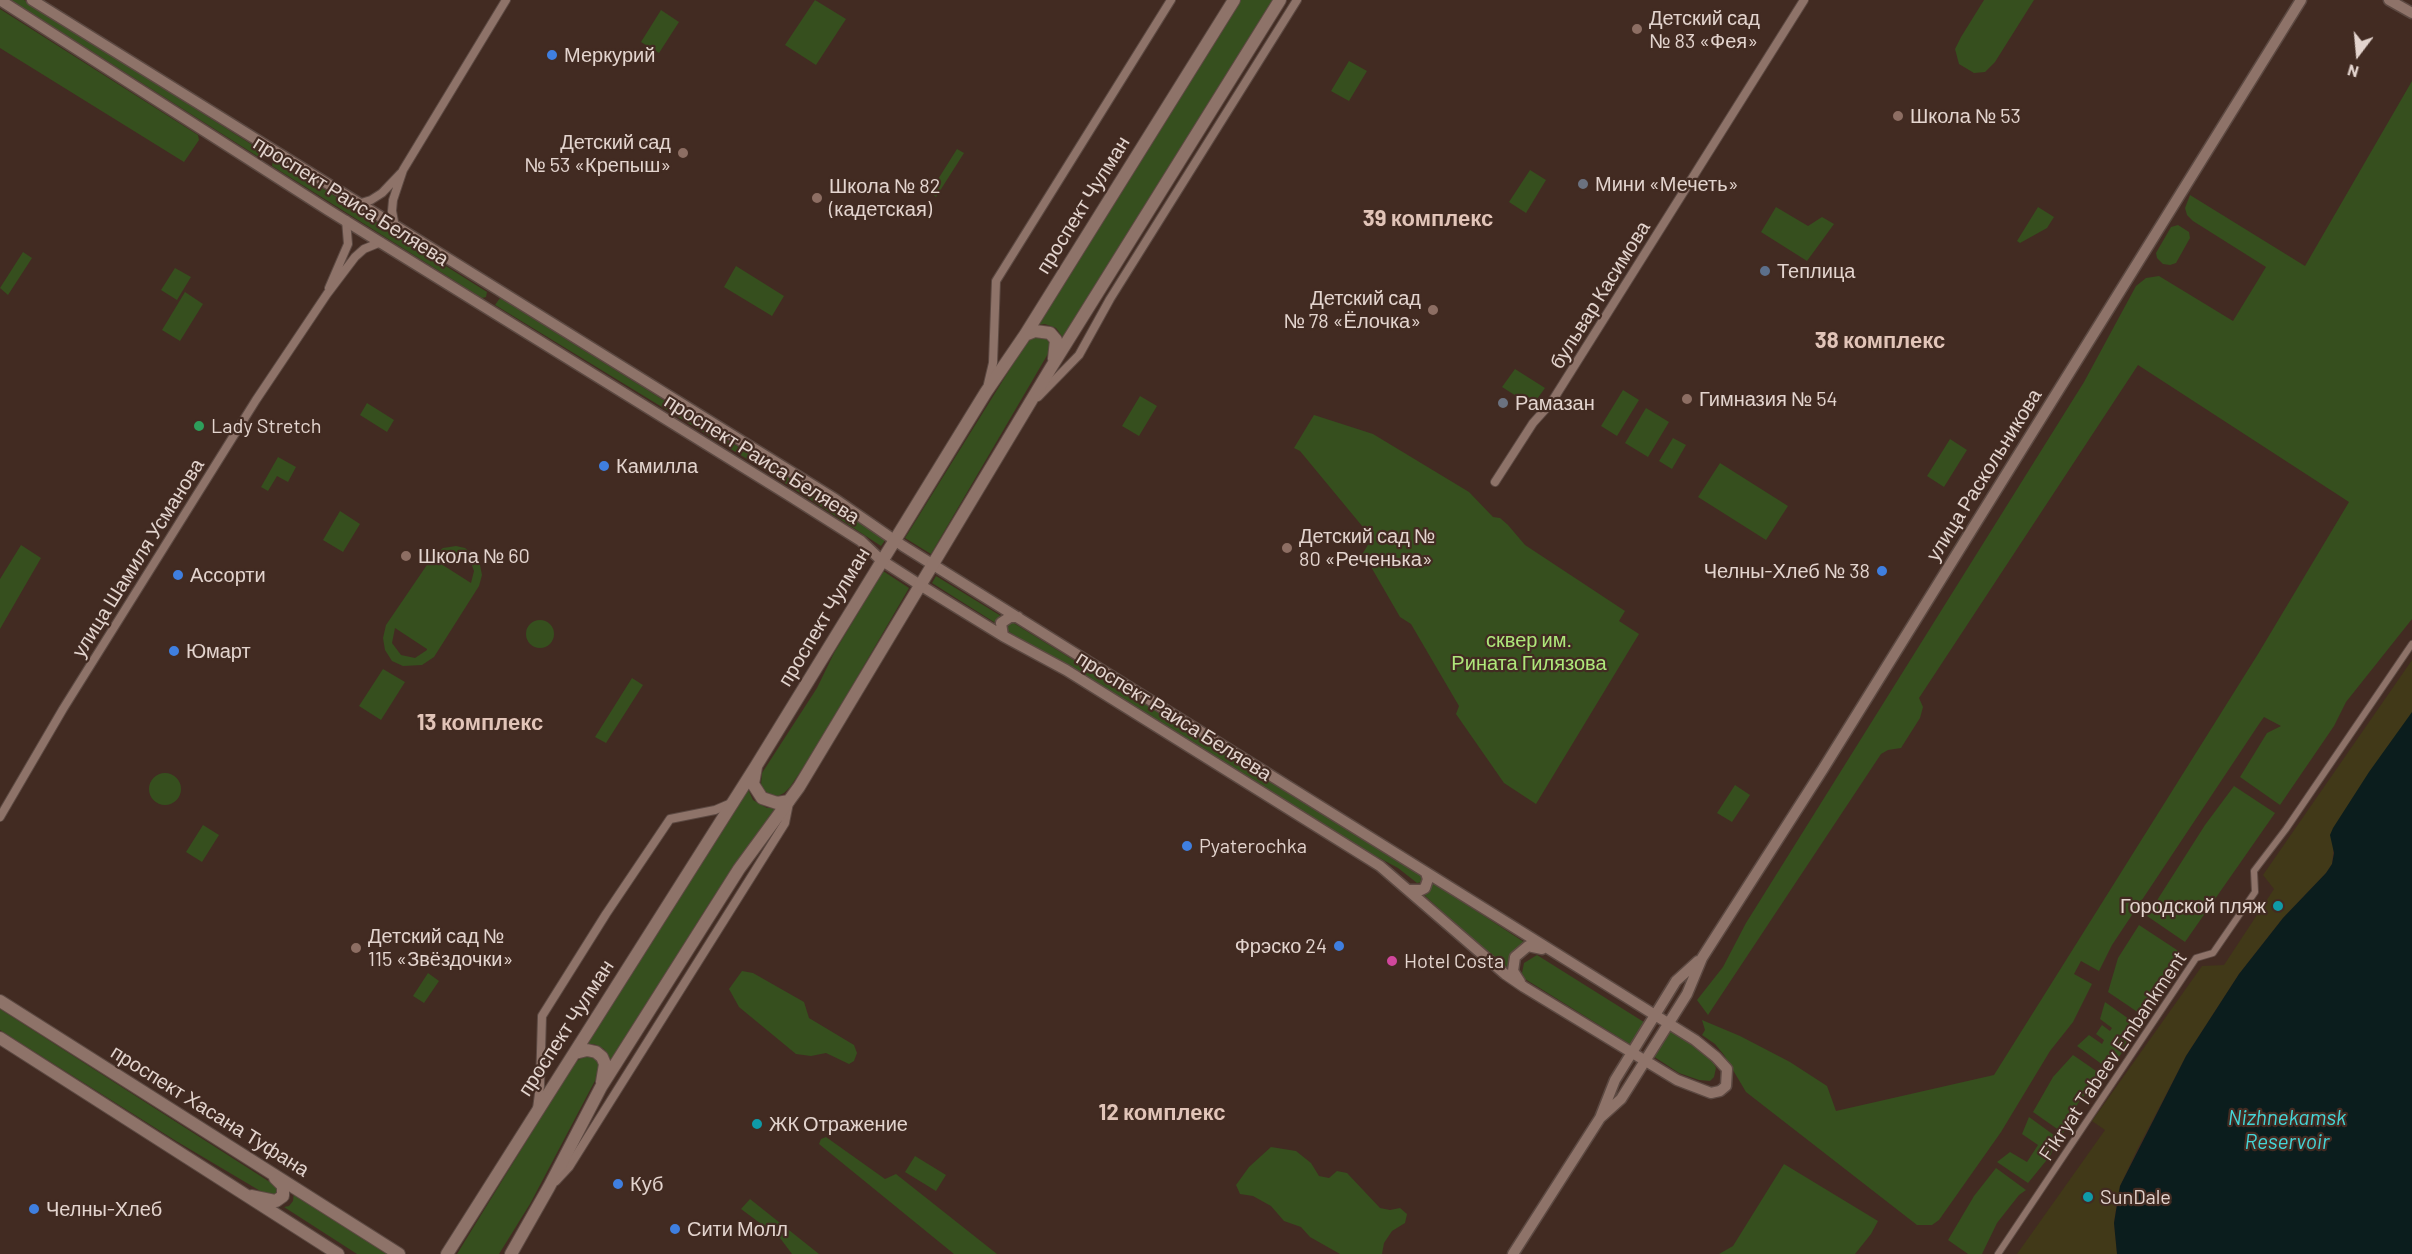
<!DOCTYPE html>
<html>
<head>
<meta charset="utf-8">
<style>
  body { margin:0 }
  #map { position:relative; width:2412px; height:1254px; overflow:hidden; background:#422b22; font-family:Barlow,sans-serif }
  canvas { display:block }
  .north { position:absolute; left:2328px; top:24px; width:60px; height:60px; -webkit-text-stroke:4px #422b22; paint-order:stroke; rotate:196deg; font-size:16px; font-weight:700; line-height:24px; text-align:center; color:#e3d4ce }
  .north::after { content:''; display:block; margin:auto; width:21px; height:27px; background:#e3d4ce; clip-path:polygon(50% 0,100% 100%,50% 72%,0 100%) }
</style>
</head>
<body>
<div id="map">
<canvas width="2412" height="1254"></canvas>
<div class="north">N</div>
</div>
<script>
const ctx = document.querySelector('canvas').getContext('2d');
ctx.lineJoin = 'round';
function fill(path, color) {
  ctx.fillStyle = color;
  ctx.fill(path, 'evenodd');
}
function shape(rows) {
  const path = new Path2D();
  for (const r of rows) {
    if (r.length === 3) {
      path.moveTo(r[0] + r[2], r[1]);
      path.arc(r[0], r[1], r[2], 0, 2 * Math.PI);
      continue;
    }
    path.moveTo(r[0], r[1]);
    for (let i = 2; i < r.length; i += 2) path.lineTo(r[i], r[i + 1]);
  }
  return path;
}
function stroke(path, color, width, dash) {
  ctx.strokeStyle = color;
  ctx.lineWidth = width;
  ctx.lineCap = dash ? 'butt' : 'round';
  ctx.setLineDash(dash || []);
  ctx.stroke(path);
}
function drawText(font, color, halo, rows, align = 'center') {
  ctx.font = font + ' Barlow,sans-serif';
  ctx.lineWidth = 4.5;
  ctx.setLineDash([]);
  ctx.textBaseline = 'middle';
  ctx.strokeStyle = halo;
  ctx.fillStyle = color;
  for (const [text, x, y, turn = 0] of rows) {
    ctx.save();
    ctx.translate(x, y);
    ctx.rotate((+turn || 0) * Math.PI / 180);
    ctx.textAlign = isNaN(turn) ? turn : align;
    if (halo) ctx.strokeText(text, 0, 0);
    ctx.fillText(text, 0, 0);
    ctx.restore();
  }
}
fill(shape([
  [11,0,24,0,265,153,260,158],
  [815,0,846,19,816,65,785,45],
  [1241,0,1275,0,1064,339,1056,328,1045,324,1037,325],
  [1984,0,2034,0,1995,62,1985,72,1974,73,1959,64,1955,49,1961,37],
  [0,9,198,135,199,140,184,162,0,48],
  [661,10,679,22,659,53,641,42],
  [1349,61,1367,71,1349,101,1331,91],
  [2412,81,2412,619,2346,702,2334,726,2280,805,2240,777,2267,733,2281,726,2264,717,2259,724,2112,945,2099,971,2081,961,2074,974,2092,984,2073,1022,2050,1051,2001,1132,1939,1220,1932,1225,1917,1225,1746,1092,1724,1055,1715,1044,1702,1035,1705,1030,1702,1020,1740,1036,1790,1062,1827,1086,1836,1111,1994,1075,2258,654,2349,502,2138,365,1919,698,1923,707,1920,718,1901,748,1888,750,1881,754,1708,1015,1697,1000,1723,967,1746,923,2084,382,2136,286,2146,278,2159,276,2233,321,2266,267,2193,221,2187,215,2185,208,2190,195,2305,266],
  [957,149,964,153,936,197,930,192],
  [273,159,276,159,487,292,486,297,482,298,272,166],
  [1530,170,1546,180,1526,213,1509,202],
  [1776,207,1808,226,1822,217,1834,224,1807,261,1761,232],
  [2038,207,2054,217,2047,228,2020,243,2017,241],
  [2178,225,2189,232,2190,238,2176,263,2170,265,2163,264,2157,258,2156,253,2171,227],
  [23,252,32,258,8,295,0,288],
  [736,266,784,296,772,316,724,287],
  [175,268,191,277,177,300,161,290],
  [185,292,203,304,180,341,162,330],
  [500,298,886,539,881,546,765,470,495,305],
  [1038,335,1049,339,1051,345,1049,352,931,554,905,538,1028,340],
  [1515,369,1545,388,1532,406,1502,387],
  [1623,390,1639,400,1617,436,1601,426],
  [1140,396,1157,406,1139,436,1122,426],
  [367,403,394,420,387,432,360,415],
  [1646,408,1669,422,1648,457,1625,443],
  [1314,415,1373,434,1469,492,1493,517,1500,518,1508,525,1525,545,1625,611,1619,621,1639,634,1536,804,1504,783,1456,714,1459,706,1411,624,1400,617,1363,553,1372,538,1300,451,1294,448],
  [1673,438,1686,445,1672,469,1659,461],
  [1950,439,1967,450,1944,487,1927,476],
  [278,457,296,467,288,482,277,476,268,491,261,487],
  [1720,463,1788,506,1766,540,1698,497],
  [340,511,360,524,343,552,323,540],
  [21,545,41,558,0,629,0,579],
  [456,546,465,548,475,556,480,565,482,575,479,586,434,657,422,665,403,666,392,661,385,650,383,638,386,625,433,556,443,548],
  [460,553,470,560,474,571,471,583,438,562,447,554],
  [395,628,427,649,427,650,415,658,401,655,392,643],
  [883,571,909,588,813,753,790,787,784,793,778,796,771,795,763,791,761,785,762,773,817,688,834,653],
  [936,576,1001,616,997,624,932,583],
  [540,634,14],
  [1012,622,1422,876,1422,882,1417,883,1398,868,1368,852,1006,630,1006,623],
  [383,669,405,682,381,720,359,706],
  [632,678,643,685,606,743,595,737],
  [165,789,16],
  [1735,785,1750,795,1732,822,1717,813],
  [2234,786,2275,813,2185,942,2147,916,2205,825],
  [747,787,753,800,767,808,775,808,710,902,612,1061,604,1049,594,1044,587,1044],
  [203,825,219,835,202,862,186,852],
  [1432,882,1527,944,1511,956,1508,971,1423,894],
  [2139,925,2180,952,2155,988,2142,1015,2108,992,2118,958],
  [1537,955,1647,1024,1633,1046,1525,979,1522,973,1524,963],
  [742,971,753,973,804,1002,809,1018,854,1045,857,1053,854,1061,849,1064,826,1053,811,1056,796,1054,739,1007,729,989],
  [428,973,439,981,424,1003,413,996],
  [2105,1002,2136,1024,2129,1042,2119,1057,2107,1068,2077,1046,2089,1035,2102,1044,2104,1040,2096,1034,2102,1025,2110,1031,2112,1028,2100,1019],
  [0,1009,276,1186,276,1193,274,1195,267,1195,176,1141,0,1030],
  [1670,1029,1695,1044,1712,1060,1716,1068,1714,1077,1710,1081,1699,1080,1679,1073,1653,1056],
  [587,1055,593,1057,598,1062,598,1075,530,1204,499,1254,457,1254,575,1062],
  [2073,1055,2102,1075,2078,1103,2063,1133,2033,1112,2053,1077],
  [2029,1117,2058,1138,2050,1156,2028,1183,1997,1162,2010,1152,2027,1162,2038,1145,2022,1134],
  [826,1137,885,1179,896,1174,997,1254,954,1254,819,1144,821,1139],
  [1271,1147,1296,1151,1311,1163,1319,1176,1329,1178,1337,1171,1347,1173,1380,1208,1390,1210,1400,1208,1407,1214,1405,1223,1392,1231,1384,1243,1382,1254,1340,1254,1310,1237,1301,1227,1284,1221,1271,1206,1253,1196,1240,1194,1236,1185,1249,1167],
  [915,1156,946,1175,936,1191,905,1172],
  [1784,1164,1878,1221,1871,1234,1855,1254,1719,1254,1733,1246],
  [1996,1168,2026,1190,2019,1195,1997,1223,1982,1254,1968,1254,1948,1240,1974,1196],
  [294,1191,388,1254,357,1254,284,1207,289,1206,293,1201],
  [750,1199,819,1254,792,1254,780,1238,741,1209]
]), '#364f1e');
fill(shape([
  [2412,660,2412,713,2334,844,2332,864,2326,873,2283,918,2239,974,2186,1056,2137,1150,2120,1186,2116,1208,2114,1223,2117,1254,2017,1254,2105,1130,2092,1121,2202,966,2224,965,2274,889,2263,875]
]), '#413918');
fill(shape([
  [2412,712,2412,1254,2117,1254,2114,1223,2120,1186,2186,1056,2239,974,2283,918,2326,873,2332,864,2334,853,2330,835,2333,828,2369,772]
]), '#0b1d1d');
const pedestrian = shape([
  [1998,1254,2196,958,2213,953,2255,892,2254,871,2286,829,2412,644]
]);
const minor = shape([
  [358,204,371,200,382,193,401,173],
  [395,227,392,211,393,200,403,170,506,0],
  [329,288,348,244,346,220],
  [988,384,993,363,996,281,1171,0],
  [1038,397,1079,355,1110,299,1297,0],
  [1495,482,1533,423,1551,403,1804,0],
  [0,817,63,709,256,400,327,294,355,257,364,249,381,242],
  [537,1109,540,1086,542,1016,606,914,670,819,715,810,729,804],
  [556,1181,569,1167,785,823,789,803]
]);
const tertiary = shape([
  [0,0,328,210,790,496,861,541,881,560,920,585,1003,636,1066,670,1380,866,1505,974,1524,987,1677,1080,1711,1093,1720,1091,1726,1086,1727,1069,1716,1057,1695,1040,903,546,835,499,32,0],
  [2389,0,2412,13],
  [1003,636,1001,623,1010,617,1018,617],
  [1410,890,1421,890,1425,888,1428,879,1426,873],
  [1520,982,1513,971,1515,957,1528,946,1542,949],
  [1600,1118,1621,1099,1628,1088,1687,994,1702,958,1823,769,2301,0],
  [1513,1254,1600,1118,1615,1080,1676,981,1698,961]
]);
const secondary = shape([
  [1025,335,1035,331,1050,333,1056,340,1054,359],
  [756,767,753,784,762,798,777,803,789,801],
  [0,1001,399,1254],
  [0,1038,338,1254],
  [575,1053,587,1050,596,1052,602,1057,605,1064,602,1082],
  [252,1196,276,1201,283,1196,283,1186,275,1178],
  [447,1254,756,766,986,392,1025,335,1234,0],
  [511,1254,549,1187,601,1087,739,869,799,787,1052,366,1280,0]
]);
stroke(pedestrian, '#5c4942', 8);
stroke(minor, '#5c4942', 10);
stroke(tertiary, '#5c4942', 13);
stroke(secondary, '#5c4942', 14);
stroke(pedestrian, '#8e7369', 6);
stroke(minor, '#8e7369', 8);
stroke(tertiary, '#8e7369', 10);
stroke(secondary, '#8e7369', 12);
for (const [x, y, r, color] of [
  [1637,29,6,"#8d6e63"],
  [552,55,6,"#3f7fe0"],
  [1898,116,6,"#8d6e63"],
  [683,153,6,"#8d6e63"],
  [1583,184,6,"#6b7280"],
  [817,198,6,"#8d6e63"],
  [1765,271,6,"#5c6f8a"],
  [1433,310,6,"#8d6e63"],
  [1687,399,6,"#8d6e63"],
  [1503,403,6,"#6b7280"],
  [199,426,6,"#2e9e5b"],
  [604,466,6,"#3f7fe0"],
  [1287,548,6,"#8d6e63"],
  [406,556,6,"#8d6e63"],
  [1882,571,6,"#3f7fe0"],
  [178,575,6,"#3f7fe0"],
  [174,651,6,"#3f7fe0"],
  [1187,846,6,"#3f7fe0"],
  [2278,906,6,"#0f9aa8"],
  [1339,946,6,"#3f7fe0"],
  [356,948,6,"#8d6e63"],
  [1392,961,6,"#d1479c"],
  [757,1124,6,"#0f9aa8"],
  [618,1184,6,"#3f7fe0"],
  [2088,1197,6,"#0f9aa8"],
  [34,1209,6,"#3f7fe0"],
  [675,1229,6,"#3f7fe0"]
]) {
  const dot = new Path2D();
  dot.arc(x, y, r, 0, 2 * Math.PI);
  ctx.fillStyle = color;
  ctx.fill(dot);
  stroke(dot, '#422b22', 2);
}
drawText('20px', '#e3d4ce', '#422b22', [
  ["Детский сад",1649,18],
  ["№ 83 «Фея»",1649,41],
  ["Меркурий",564,55],
  ["Школа № 53",1910,116],
  ["Детский сад",671,142,"right"],
  ["№ 53 «Крепыш»",671,165,"right"],
  ["Мини «Мечеть»",1595,184],
  ["Школа № 82",829,186],
  ["(кадетская)",829,209],
  ["Теплица",1777,271],
  ["Детский сад",1421,298,"right"],
  ["№ 78 «Ёлочка»",1421,321,"right"],
  ["Гимназия № 54",1699,399],
  ["Рамазан",1515,403],
  ["Lady Stretch",211,426],
  ["Камилла",616,466],
  ["Детский сад №",1299,536],
  ["80 «Реченька»",1299,559],
  ["Школа № 60",418,556],
  ["Челны-Хлеб № 38",1870,571,"right"],
  ["Ассорти",190,575],
  ["Юмарт",186,651],
  ["Pyaterochka",1199,846],
  ["Городской пляж",2266,906,"right"],
  ["Детский сад №",368,936],
  ["115 «Звёздочки»",368,959],
  ["Фрэско 24",1327,946,"right"],
  ["Hotel Costa",1404,961],
  ["ЖК Отражение",769,1124],
  ["Куб",630,1184],
  ["SunDale",2100,1197],
  ["Челны-Хлеб",46,1209],
  ["Сити Молл",687,1229]
], 'left');
drawText('20px', '#e3d4ce', '#422b22', [
  ["проспект Раиса Беляева",351,201,32],
  ["проспект Чулман",1083,205,-58],
  ["бульвар Касимова",1600,295,-58],
  ["проспект Раиса Беляева",762,459,32],
  ["улица Раскольникова",1984,475,-58],
  ["улица Шамиля Усманова",138,558,-58],
  ["проспект Чулман",824,617,-59],
  ["проспект Раиса Беляева",1174,716,32],
  ["проспект Чулман",566,1028,-57],
  ["Fikryat Tabeev Embankment",2113,1056,-56],
  ["проспект Хасана Туфана",210,1111,32]
]);
drawText('20px', '#aee77a', '#422b22', [
  ["сквер им.",1529,640],
  ["Рината Гилязова",1529,663]
]);
drawText('italic 21px', '#44d6d8', '#422b22', [
  ["Nizhnekamsk",2287,1118],
  ["Reservoir",2287,1142]
]);
drawText('bold 22px', '#e1c4b8', '#422b22', [
  ["39 комплекс",1428,219],
  ["38 комплекс",1880,341],
  ["13 комплекс",480,723],
  ["12 комплекс",1162,1113]
]);
</script>
</body>
</html>
